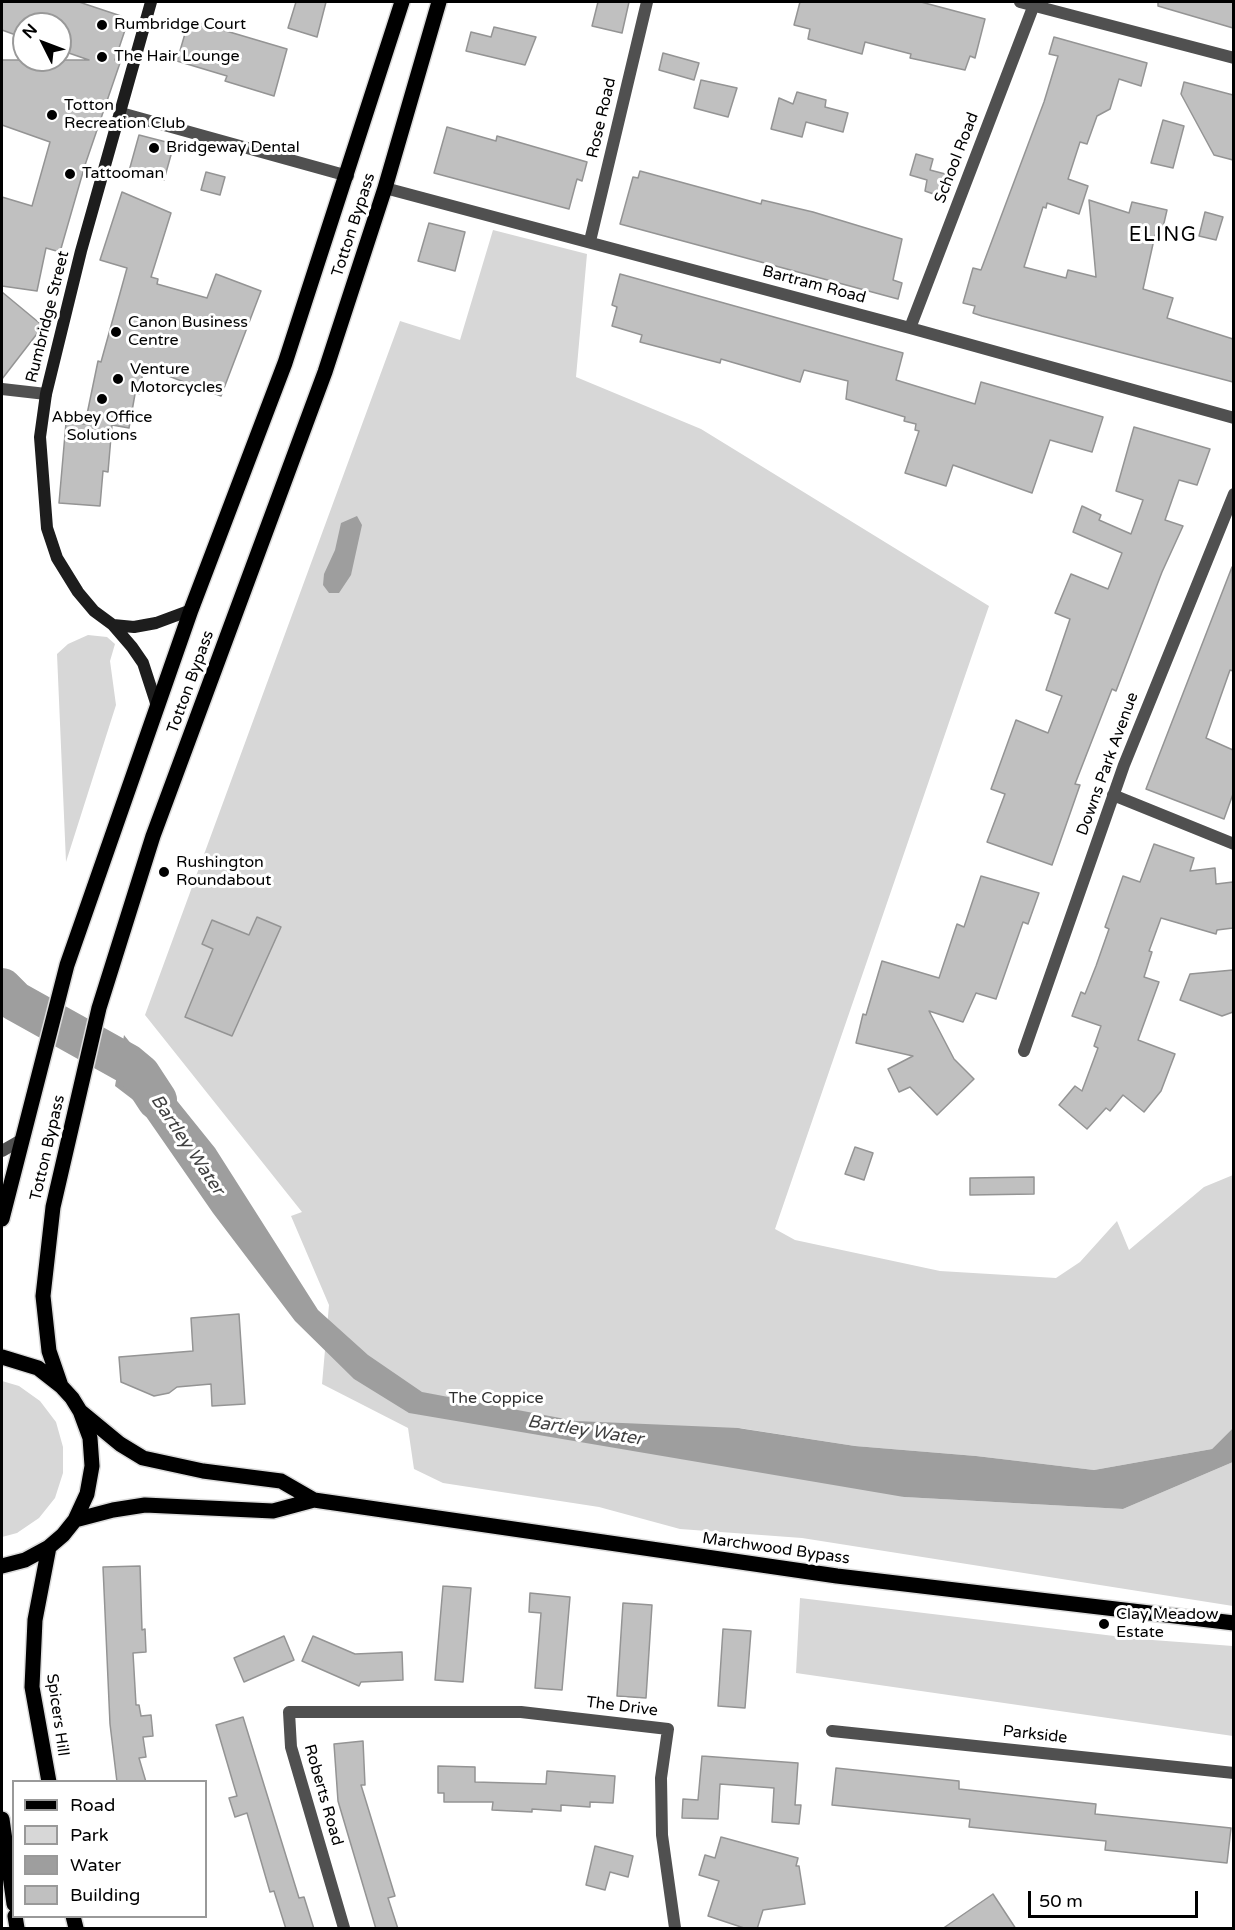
<!DOCTYPE html>
<html>
<head>
<meta charset="utf-8">
<style>
  body { margin:0 }
  #map { position:relative; width:1235px; height:1930px; overflow:hidden; background:#fff; font-family:"Varela Round",sans-serif }
  canvas { display:block }
  .frame { position:absolute; inset:0; border:3px solid #000; pointer-events:none }
  .legend { position:absolute; left:12px; top:1780px; width:195px; height:138px; box-sizing:border-box; background:#fff; border:2px solid #999; margin:0; padding:8px 10px; list-style:none; font-size:18px; color:#000 }
  .legend li { display:flex; align-items:center; gap:12px; height:30px }
  .legend b { width:30px; border:2px solid #999 }
  .north { position:absolute; left:12px; top:12px; width:60px; height:60px; box-sizing:border-box; background:#fff; border:2px solid #999; border-radius:50%; rotate:312deg; font-size:16px; font-weight:700; line-height:24px; text-align:center; color:#000 }
  .north::after { content:''; display:block; margin:auto; width:21px; height:27px; background:#000; clip-path:polygon(50% 0,100% 100%,50% 72%,0 100%) }
  .scale { position:absolute; left:1028px; top:1891px; width:170px; height:27px; box-sizing:border-box; border:3px solid #000; border-top:0; padding-left:8px; font-size:18px; line-height:21px; white-space:nowrap; color:#000; -webkit-text-stroke:4px #fff; paint-order:stroke }
</style>
</head>
<body>
<div id="map">
<canvas width="1235" height="1930"></canvas>
<div class="frame"></div>
<ul class="legend">
<li><b style="height:8px;background:#000"></b>Road</li>
<li><b style="height:16px;background:#d7d7d7"></b>Park</li>
<li><b style="height:16px;background:#9e9e9e"></b>Water</li>
<li><b style="height:16px;background:#c0c0c0"></b>Building</li>
</ul>
<div class="north">N</div>
<div class="scale">50 m</div>
</div>
<script>
const ctx = document.querySelector('canvas').getContext('2d');
ctx.lineJoin = 'round';
function fill(path, color) {
  ctx.fillStyle = color;
  ctx.fill(path, 'evenodd');
}
function shape(rows) {
  const path = new Path2D();
  for (const r of rows) {
    path.moveTo(r[0], r[1]);
    for (let i = 2; i < r.length; i += 2) path.lineTo(r[i], r[i + 1]);
  }
  return path;
}
function stroke(path, color, width, dash) {
  ctx.strokeStyle = color;
  ctx.lineWidth = width;
  ctx.lineCap = dash ? 'butt' : 'round';
  ctx.setLineDash(dash || []);
  ctx.stroke(path);
}
function drawText(font, color, halo, rows, align = 'center') {
  ctx.font = font + ' "Varela Round",sans-serif';
  ctx.lineWidth = 6;
  ctx.setLineDash([]);
  ctx.textBaseline = 'middle';
  ctx.strokeStyle = halo;
  ctx.fillStyle = color;
  for (const [text, x, y, turn = 0] of rows) {
    ctx.save();
    ctx.translate(x, y);
    ctx.rotate((+turn || 0) * Math.PI / 180);
    ctx.textAlign = isNaN(turn) ? turn : align;
    if (halo) ctx.strokeText(text, 0, 0);
    ctx.fillText(text, 0, 0);
    ctx.restore();
  }
}
fill(shape([
  [493,230,587,254,576,377,701,429,989,606,775,1229,795,1240,940,1271,1056,1278,1080,1262,1117,1221,1129,1250,1204,1187,1233,1175,1233,1428,1212,1449,1094,1470,976,1456,855,1446,739,1428,904,1497,1123,1509,1233,1462,1233,1606,802,1538,680,1529,599,1507,443,1483,414,1469,408,1428,322,1384,329,1305,291,1216,302,1212,145,1015,400,321,460,340],
  [88,635,107,637,115,644,110,661,116,705,66,862,57,654,68,644],
  [2,1381,19,1386,40,1401,56,1422,63,1447,63,1473,55,1498,39,1518,17,1533,2,1537],
  [800,1598,1139,1639,1233,1646,1233,1736,796,1673]
]), '#d7d7d7');
fill(shape([
  [357,516,362,525,351,575,339,593,329,593,323,585,324,574,335,550,341,523],
  [124,1035,215,1148,318,1310,368,1355,422,1392,576,1421,738,1428,855,1446,976,1456,1094,1470,1212,1449,1233,1428,1233,1462,1123,1509,904,1497,409,1413,354,1379,295,1321,213,1213,136,1102,115,1086]
]), '#9e9e9e');
stroke(shape([
  [2,988,15,1001,128,1064,140,1074,157,1100]
]), '#9e9e9e', 40);
const building = shape([
  [2,2,79,2,121,16,128,21,115,60,121,60,85,165,60,252,46,248,37,291,2,286,2,197,32,206,50,142,2,125,2,60,89,60,60,50,60,24,24,24,24,38,2,30,2,2],
  [296,2,326,2,317,37,288,28,296,2],
  [598,2,629,2,622,33,592,26,598,2],
  [800,2,921,2,985,19,975,58,970,56,965,70,910,58,911,54,865,42,862,54,808,39,810,29,794,25,800,2],
  [1158,2,1233,2,1233,28,1158,6,1158,2],
  [189,20,287,49,274,96,225,81,227,76,177,61,189,20],
  [494,27,536,37,525,65,466,51,471,32,491,37,494,27],
  [1054,37,1147,63,1141,86,1119,79,1110,109,1097,116,1087,144,1080,142,1068,179,1088,186,1079,214,1047,203,1046,208,1043,207,1024,267,1066,278,1068,270,1096,277,1089,200,1129,213,1132,202,1167,210,1161,236,1155,235,1143,289,1173,298,1167,318,1233,339,1233,382,982,316,973,313,975,306,963,303,973,268,981,270,1044,102,1058,56,1049,54,1054,37],
  [663,53,699,63,694,80,659,70,663,53],
  [701,80,737,88,728,117,694,108,701,80],
  [1184,82,1233,95,1233,160,1214,155,1181,94,1184,82],
  [797,92,826,100,825,107,848,113,843,132,806,122,802,137,771,129,779,98,793,104,797,92],
  [1163,120,1184,126,1173,168,1151,163,1163,120],
  [447,127,496,141,497,136,587,162,582,181,577,179,569,209,434,173,447,127],
  [139,135,174,144,164,180,129,171,139,135],
  [916,154,933,159,930,170,949,175,942,197,925,191,927,180,910,175,916,154],
  [640,171,761,204,762,200,813,212,902,239,893,280,902,283,898,299,620,224,633,177,638,178,640,171],
  [206,172,225,177,220,195,201,190,206,172],
  [122,192,171,213,151,277,158,279,157,284,207,298,216,274,261,291,221,396,150,369,148,373,143,372,139,394,135,394,129,428,112,425,108,472,103,471,100,506,59,503,66,423,85,424,98,361,101,362,127,268,100,260,122,192],
  [1205,212,1223,217,1216,240,1199,236,1205,212],
  [429,223,465,232,455,271,418,261,429,223],
  [620,274,903,353,896,380,975,404,981,382,1103,417,1092,452,1050,440,1032,493,953,465,946,486,905,473,919,431,915,430,916,424,904,421,905,417,846,399,848,381,804,370,800,382,721,359,720,363,640,342,642,335,612,326,617,307,612,305,620,274],
  [2,292,43,326,2,379,2,292],
  [1134,427,1210,449,1197,485,1179,480,1165,520,1183,526,1162,572,1116,691,1112,689,1075,784,1080,785,1052,865,987,842,1005,794,991,789,1016,720,1048,733,1062,696,1046,690,1070,619,1055,613,1071,574,1108,589,1122,553,1073,532,1082,506,1101,515,1099,520,1131,534,1143,500,1116,491,1134,427],
  [1232,567,1233,671,1230,670,1206,738,1233,750,1233,794,1224,819,1146,789,1232,567],
  [1154,844,1194,858,1190,871,1215,868,1216,884,1233,882,1233,928,1217,930,1216,934,1161,918,1149,951,1152,952,1144,977,1159,982,1138,1040,1175,1054,1161,1091,1144,1112,1123,1095,1110,1111,1106,1108,1087,1129,1059,1105,1075,1086,1082,1091,1098,1048,1094,1046,1101,1026,1072,1016,1081,992,1085,994,1096,966,1109,929,1105,927,1123,876,1140,882,1154,844],
  [981,876,1039,893,1028,924,1023,922,996,999,976,993,963,1022,929,1011,954,1059,974,1079,937,1115,910,1087,899,1092,888,1069,913,1056,856,1043,863,1014,866,1015,882,961,939,978,957,924,964,927,981,876],
  [257,917,281,927,232,1036,185,1017,213,949,202,944,212,920,249,935,257,917],
  [1233,970,1233,1012,1222,1016,1180,1000,1190,974,1233,970],
  [855,1147,873,1153,864,1180,845,1174,855,1147],
  [1034,1177,1034,1194,970,1195,970,1178,1034,1177],
  [239,1314,245,1404,212,1406,211,1384,177,1387,169,1393,154,1396,121,1382,119,1357,193,1351,191,1318,239,1314],
  [140,1566,142,1630,145,1629,146,1652,133,1653,136,1705,139,1705,141,1716,151,1715,153,1736,143,1737,146,1757,139,1758,146,1782,117,1782,110,1724,103,1567,140,1566],
  [443,1586,471,1588,463,1682,435,1680,443,1586],
  [530,1593,570,1597,562,1690,535,1688,541,1613,529,1612,530,1593],
  [623,1603,652,1605,646,1698,617,1696,623,1603],
  [723,1629,751,1631,745,1708,718,1706,723,1629],
  [284,1636,294,1660,244,1682,234,1658,284,1636],
  [313,1636,355,1654,402,1652,403,1680,361,1682,359,1686,302,1661,313,1636],
  [243,1717,299,1898,304,1897,314,1929,286,1929,274,1891,270,1892,247,1813,235,1817,229,1798,237,1796,216,1725,243,1717],
  [363,1741,365,1785,361,1785,395,1896,388,1898,398,1929,376,1929,338,1801,334,1744,363,1741],
  [702,1756,798,1763,795,1805,801,1805,799,1824,772,1822,774,1788,720,1784,718,1819,682,1818,683,1799,698,1800,702,1756],
  [438,1766,475,1767,475,1782,546,1784,547,1771,615,1776,613,1803,590,1802,590,1807,561,1805,561,1811,532,1809,532,1812,492,1810,493,1802,444,1802,444,1793,438,1793,438,1766],
  [836,1768,959,1781,959,1789,1096,1804,1095,1814,1231,1828,1227,1863,1105,1850,1106,1841,969,1827,970,1819,832,1805,836,1768],
  [721,1837,798,1858,796,1866,799,1866,805,1904,763,1910,757,1929,747,1929,708,1916,719,1881,699,1875,705,1855,715,1858,721,1837],
  [595,1846,633,1856,628,1877,610,1872,605,1890,586,1885,595,1846],
  [993,1894,1016,1929,942,1929,993,1894]
]);
fill(building, '#c0c0c0');
stroke(building, '#949494', 1.5);
const primary = shape([
  [2,1219,67,965,191,610,285,363,402,2],
  [2,1357,38,1368,61,1386,72,1398,80,1411,90,1438,92,1466,87,1494,75,1520,63,1535,49,1547,25,1560,2,1566],
  [61,1386,49,1351,43,1296,53,1207,99,1008,153,836,325,372,385,188,439,2],
  [80,1411,120,1444,143,1458,203,1471,281,1481,314,1500,837,1576,1234,1623],
  [75,1520,113,1510,145,1505,273,1511,314,1500],
  [49,1782,32,1687,35,1620,49,1547],
  [2,1819,14,1904],
  [15,1916,17,1928],
  [73,1916,76,1928]
]);
stroke(primary, '#dbdbdb', 18);
stroke(shape([
  [1020,2,1234,58],
  [121,113,348,176],
  [385,188,910,328,1234,418],
  [590,241,647,2],
  [910,328,1035,2],
  [2,389,46,394],
  [1113,795,1234,844],
  [1024,1051,1124,765,1234,494],
  [2,1151,23,1139],
  [832,1731,1234,1773],
  [344,1928,291,1747,289,1712,521,1712,668,1729,661,1778,662,1835,675,1928]
]), '#505050', 12);
stroke(shape([
  [151,2,81,251,46,394,40,437,47,528,57,558,78,592,94,611,113,625,132,647,143,663,157,706],
  [113,625,134,627,156,623,191,610]
]), '#1d1d1d', 12);
stroke(primary, '#000', 15);
for (const [x, y, r, color] of [
  [102,25,6,"#000"],
  [102,57,6,"#000"],
  [52,115,6,"#000"],
  [154,148,6,"#000"],
  [70,174,6,"#000"],
  [116,332,6,"#000"],
  [118,379,6,"#000"],
  [102,399,6,"#000"],
  [164,872,6,"#000"],
  [1104,1624,6,"#000"]
]) {
  const dot = new Path2D();
  dot.arc(x, y, r, 0, 2 * Math.PI);
  ctx.fillStyle = color;
  ctx.fill(dot);
  stroke(dot, '#fff', 2);
}
drawText('16px', '#000', '#fff', [
  ["Rumbridge Court",114,25],
  ["The Hair Lounge",114,57],
  ["Totton",64,106],
  ["Recreation Club",64,124],
  ["Bridgeway Dental",166,148],
  ["Tattooman",82,174],
  ["Canon Business",128,323],
  ["Centre",128,341],
  ["Venture",130,370],
  ["Motorcycles",130,388],
  ["Abbey Office",102,418,"center"],
  ["Solutions",102,436,"center"],
  ["Rushington",176,863],
  ["Roundabout",176,881],
  ["Clay Meadow",1116,1615],
  ["Estate",1116,1633]
], 'left');
drawText('16px', '#000', '#fff', [
  ["Rose Road",602,118,-77],
  ["School Road",957,158,-69],
  ["Totton Bypass",354,225,-72],
  ["Bartram Road",814,285,15],
  ["Rumbridge Street",48,317,-76],
  ["Totton Bypass",191,682,-70],
  ["Downs Park Avenue",1108,764,-70],
  ["Totton Bypass",48,1148,-77],
  ["Marchwood Bypass",776,1549,8],
  ["The Drive",622,1707,7],
  ["Spicers Hill",57,1715,82],
  ["Parkside",1035,1735,6],
  ["Roberts Road",323,1795,74]
]);
drawText('16px', '#2e2e2e', '#fff', [
  ["The Coppice",496,1399]
]);
drawText('italic 18px', '#3f3f3f', '#fff', [
  ["Bartley Water",187,1145,56],
  ["Bartley Water",585,1431,9]
]);
ctx.letterSpacing = '1.5px';
drawText('20px', '#000', '#fff', [
  ["ELING",1163,236]
]);
ctx.letterSpacing = '0px';
</script>
</body>
</html>
